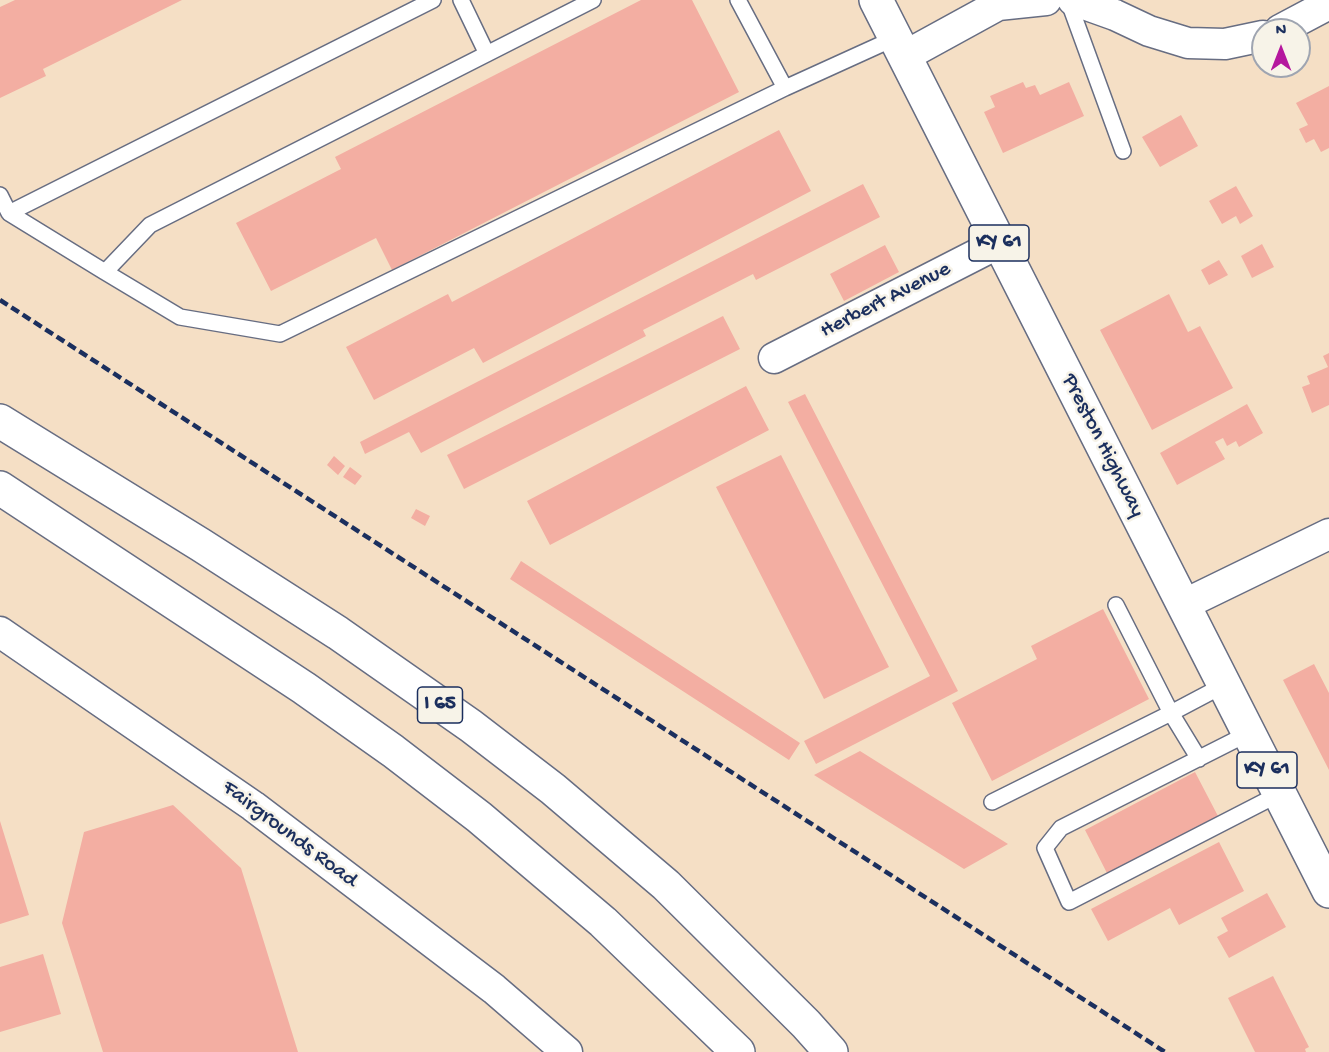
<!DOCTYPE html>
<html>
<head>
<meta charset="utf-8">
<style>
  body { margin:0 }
  #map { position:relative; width:1329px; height:1052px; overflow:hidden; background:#f5dfc5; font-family:"Gochi Hand",sans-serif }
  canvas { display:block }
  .north { position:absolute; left:1251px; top:18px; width:60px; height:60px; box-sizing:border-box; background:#f7f3e8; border:2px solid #9fa5b1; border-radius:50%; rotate:0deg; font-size:16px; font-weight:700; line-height:24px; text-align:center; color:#1b2f5e }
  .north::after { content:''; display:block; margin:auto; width:21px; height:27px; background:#b5179e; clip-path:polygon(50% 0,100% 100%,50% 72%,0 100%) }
</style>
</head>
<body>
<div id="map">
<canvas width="1329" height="1052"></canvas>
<div class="north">N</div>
</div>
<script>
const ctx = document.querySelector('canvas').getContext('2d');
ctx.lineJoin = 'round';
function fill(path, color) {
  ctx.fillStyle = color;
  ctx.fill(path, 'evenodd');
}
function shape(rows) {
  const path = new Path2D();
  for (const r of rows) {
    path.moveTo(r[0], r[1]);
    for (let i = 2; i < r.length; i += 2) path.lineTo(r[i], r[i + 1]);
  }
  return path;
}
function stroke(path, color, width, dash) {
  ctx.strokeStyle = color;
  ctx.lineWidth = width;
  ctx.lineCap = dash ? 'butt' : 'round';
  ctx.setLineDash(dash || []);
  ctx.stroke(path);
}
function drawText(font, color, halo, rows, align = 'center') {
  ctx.font = font + ' "Gochi Hand",sans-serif';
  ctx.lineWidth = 5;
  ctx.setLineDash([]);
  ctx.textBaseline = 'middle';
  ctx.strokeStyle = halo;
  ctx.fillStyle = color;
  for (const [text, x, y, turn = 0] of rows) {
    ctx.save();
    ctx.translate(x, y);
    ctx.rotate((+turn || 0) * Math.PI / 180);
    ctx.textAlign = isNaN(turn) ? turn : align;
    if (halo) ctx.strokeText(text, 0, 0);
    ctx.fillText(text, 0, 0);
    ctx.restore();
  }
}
fill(shape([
  [15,0,182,0,43,69,46,76,0,98,0,7],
  [641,0,692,0,739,92,392,270,376,238,271,291,236,223,341,169,335,157],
  [1023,82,1026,88,1035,85,1040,95,1069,82,1084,116,1003,153,984,112,995,107,990,96],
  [1329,86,1329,148,1321,152,1314,139,1306,143,1299,129,1308,125,1296,103],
  [1181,115,1198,146,1160,167,1142,137],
  [779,130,811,191,483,363,474,348,374,400,346,347,448,294,452,302],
  [863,184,880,217,756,280,753,274,643,330,646,336,421,453,409,432,365,454,360,442],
  [1236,186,1253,216,1240,224,1236,216,1222,224,1209,201],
  [1262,244,1274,267,1252,278,1241,256],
  [885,245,899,272,844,301,830,274],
  [1219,260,1228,275,1209,285,1201,270],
  [1169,294,1188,332,1200,326,1233,388,1152,430,1100,330],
  [723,316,740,349,464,489,447,455],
  [1329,353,1329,405,1312,413,1302,387,1310,384,1307,376,1328,367,1323,356],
  [746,386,769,430,550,545,527,501],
  [805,394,958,691,816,764,804,741,930,676,788,402],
  [1247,404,1263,433,1239,447,1236,441,1227,446,1223,438,1215,442,1225,459,1177,485,1160,453],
  [781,455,889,667,824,699,716,487],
  [334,456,345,466,338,475,327,465],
  [350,467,362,476,355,485,343,477],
  [416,509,430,516,425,526,411,518],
  [521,561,800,743,789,760,510,579],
  [1103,609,1149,699,992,781,952,703,1037,659,1031,646],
  [1314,664,1329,693,1329,770,1283,680],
  [860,751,1008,844,964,869,814,775],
  [1195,772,1219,818,1108,875,1085,830],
  [173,805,241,868,298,1052,103,1052,62,923,84,832],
  [0,821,29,915,0,924],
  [1219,842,1244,891,1179,925,1170,908,1108,941,1091,909],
  [1267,893,1286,927,1229,958,1217,937,1228,931,1221,918],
  [43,954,61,1014,0,1032,0,967],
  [1273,976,1309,1047,1305,1049,1306,1052,1255,1052,1228,998]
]), '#f3aea2');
const lane = shape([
  [461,0,487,54],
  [593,0,150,225,105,272,180,317,280,334,785,88,895,38],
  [738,0,785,88],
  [1068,0,1123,151],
  [0,195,9,213,433,0],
  [9,213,105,272],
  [1116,605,1171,713,1224,685],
  [1249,733,1061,828,1045,848,1069,902,1279,794],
  [992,802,1171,713,1199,759]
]);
const street = shape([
  [1073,0,1115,15,1149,31,1188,43,1225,44,1263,36],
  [1280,30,1329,4],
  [905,56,998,5,1046,0],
  [774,358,999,243],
  [1183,605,1329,534],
  [0,632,253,806,494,989,567,1052]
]);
const primary = shape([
  [876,0,1329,891]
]);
const highway = shape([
  [0,421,201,545,338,633,471,726,553,789,666,885,806,1024,831,1052],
  [0,488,304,688,393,751,479,817,603,922,738,1052]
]);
stroke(lane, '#676d82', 18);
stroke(street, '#676d82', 33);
stroke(primary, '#676d82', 36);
stroke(highway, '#676d82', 36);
stroke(lane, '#fff', 15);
stroke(street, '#fff', 30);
stroke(primary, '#fff', 33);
stroke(highway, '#fff', 33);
stroke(shape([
  [0,300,1165,1052]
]), '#1b2f5e', 4.5, [9, 4.5]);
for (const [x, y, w] of [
  [999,243,60],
  [440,705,45],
  [1267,770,60]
]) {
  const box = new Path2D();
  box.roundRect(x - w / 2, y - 18, w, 36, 4.5);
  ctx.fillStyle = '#f7f3e8';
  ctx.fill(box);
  stroke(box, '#1b2f5e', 1.5);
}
drawText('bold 21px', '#1b2f5e', null, [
  ["KY 61",999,243],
  ["I 65",440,705],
  ["KY 61",1267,770]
]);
drawText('22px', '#1b2f5e', '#f7f3e8', [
  ["Herbert Avenue",886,301,-27],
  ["Preston Highway",1102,446,63],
  ["Fairgrounds Road",289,835,37]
]);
</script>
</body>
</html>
